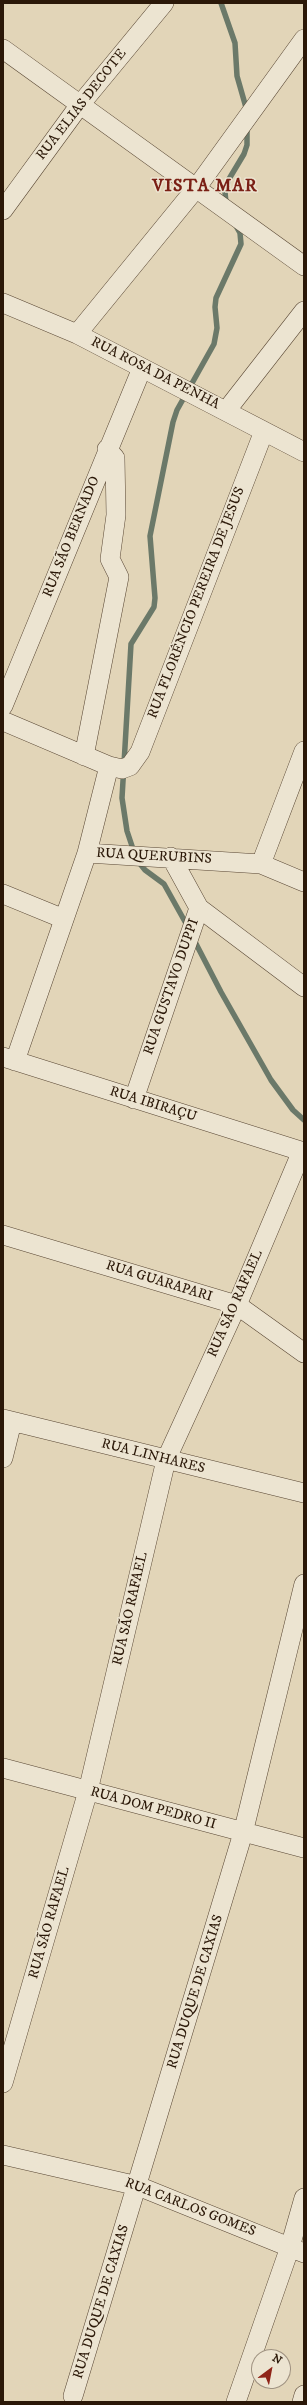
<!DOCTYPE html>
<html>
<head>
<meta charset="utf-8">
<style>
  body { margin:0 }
  #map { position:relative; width:307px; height:2405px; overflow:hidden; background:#e2d5b8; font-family:"IM FELL DW Pica",serif }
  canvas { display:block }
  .frame { position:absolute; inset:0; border:4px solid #2b1808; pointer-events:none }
  .north { position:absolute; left:251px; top:2349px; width:40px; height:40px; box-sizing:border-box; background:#ece4d1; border:1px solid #9f9281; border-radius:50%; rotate:32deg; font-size:11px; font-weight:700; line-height:16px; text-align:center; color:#2b1808 }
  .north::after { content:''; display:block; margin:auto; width:14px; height:18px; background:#8f2418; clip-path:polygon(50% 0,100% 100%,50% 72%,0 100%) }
</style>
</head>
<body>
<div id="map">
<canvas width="307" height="2405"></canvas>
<div class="frame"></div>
<div class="north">N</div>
</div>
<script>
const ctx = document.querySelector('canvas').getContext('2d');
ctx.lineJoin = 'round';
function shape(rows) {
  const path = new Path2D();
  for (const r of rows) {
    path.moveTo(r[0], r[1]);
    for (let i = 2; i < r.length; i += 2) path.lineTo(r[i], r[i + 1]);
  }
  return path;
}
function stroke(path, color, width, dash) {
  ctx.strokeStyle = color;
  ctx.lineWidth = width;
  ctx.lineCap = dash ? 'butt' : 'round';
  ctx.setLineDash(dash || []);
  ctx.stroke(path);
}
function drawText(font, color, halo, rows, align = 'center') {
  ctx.font = font + ' "IM FELL DW Pica",serif';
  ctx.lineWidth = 3;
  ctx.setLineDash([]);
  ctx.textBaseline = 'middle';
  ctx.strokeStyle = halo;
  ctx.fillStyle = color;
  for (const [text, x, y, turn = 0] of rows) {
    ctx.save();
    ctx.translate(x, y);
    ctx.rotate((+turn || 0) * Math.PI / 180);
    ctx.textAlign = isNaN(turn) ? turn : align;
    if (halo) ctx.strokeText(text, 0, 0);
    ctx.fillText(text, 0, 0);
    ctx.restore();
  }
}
stroke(shape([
  [221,3,235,43,237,76,247,111],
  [226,203,225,192,229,179,244,154,247,145,247,127],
  [134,852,127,831,122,798,131,644,154,607,155,598,150,536,173,422,177,410,214,344,217,328,215,307,216,298,241,244,240,233,236,226],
  [137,860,145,870,164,884,188,927],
  [193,938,221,992,271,1080,293,1110,304,1120]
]), '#6b7969', 5.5);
const minor = shape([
  [3,49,304,266],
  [3,210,79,106,164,3],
  [3,303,77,334,304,452],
  [77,334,197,187,304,39],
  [226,411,304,311],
  [3,706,142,368],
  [3,721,109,766,122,769,130,766,140,752,264,431],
  [84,756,119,577,110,559,116,515,115,458,107,449],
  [87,853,261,864,304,882],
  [261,864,304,751],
  [3,894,64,919],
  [199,908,304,987],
  [3,1057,304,1152],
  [15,1061,87,853,109,766],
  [134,1099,199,908,171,857],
  [3,1235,237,1305,304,1353],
  [3,1419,304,1493],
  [3,1458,12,1422],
  [3,1768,304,1848],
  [3,2083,88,1791,166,1460,237,1305,302,1151],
  [3,2155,138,2186,304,2253],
  [73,2396,243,1833,304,1584],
  [236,2402,290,2247,304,2198],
  [302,2402,304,2395]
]);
stroke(minor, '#594734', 20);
stroke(minor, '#ece4d1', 19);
drawText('14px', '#2b1808', '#ece4d1', [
  ["RUA ELIAS DECOTE",82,105,-52],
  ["RUA ROSA DA PENHA",155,374,27],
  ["RUA SÃO BERNADO",72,537,-68],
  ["RUA FLORÊNCIO PEREIRA DE JESUS",197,603,-69],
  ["RUA QUERUBINS",154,857,3],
  ["RUA GUSTAVO DUPPI",172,987,-71],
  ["RUA IBIRAÇU",153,1105,17],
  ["RUA GUARAPARI",159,1282,17],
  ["RUA SÃO RAFAEL",236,1304,-66],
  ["RUA LINHARES",153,1457,14],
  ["RUA SÃO RAFAEL",131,1609,-77],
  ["RUA DOM PEDRO II",153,1809,15],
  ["RUA SÃO RAFAEL",50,1923,-74],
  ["RUA DUQUE DE CAXIAS",196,1992,-73],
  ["RUA CARLOS GOMES",190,2208,21],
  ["RUA DUQUE DE CAXIAS",102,2302,-73]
]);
ctx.letterSpacing = '1px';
drawText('bold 18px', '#7a1f14', '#ece4d1', [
  ["VISTA MAR",205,187]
]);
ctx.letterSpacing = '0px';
</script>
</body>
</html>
